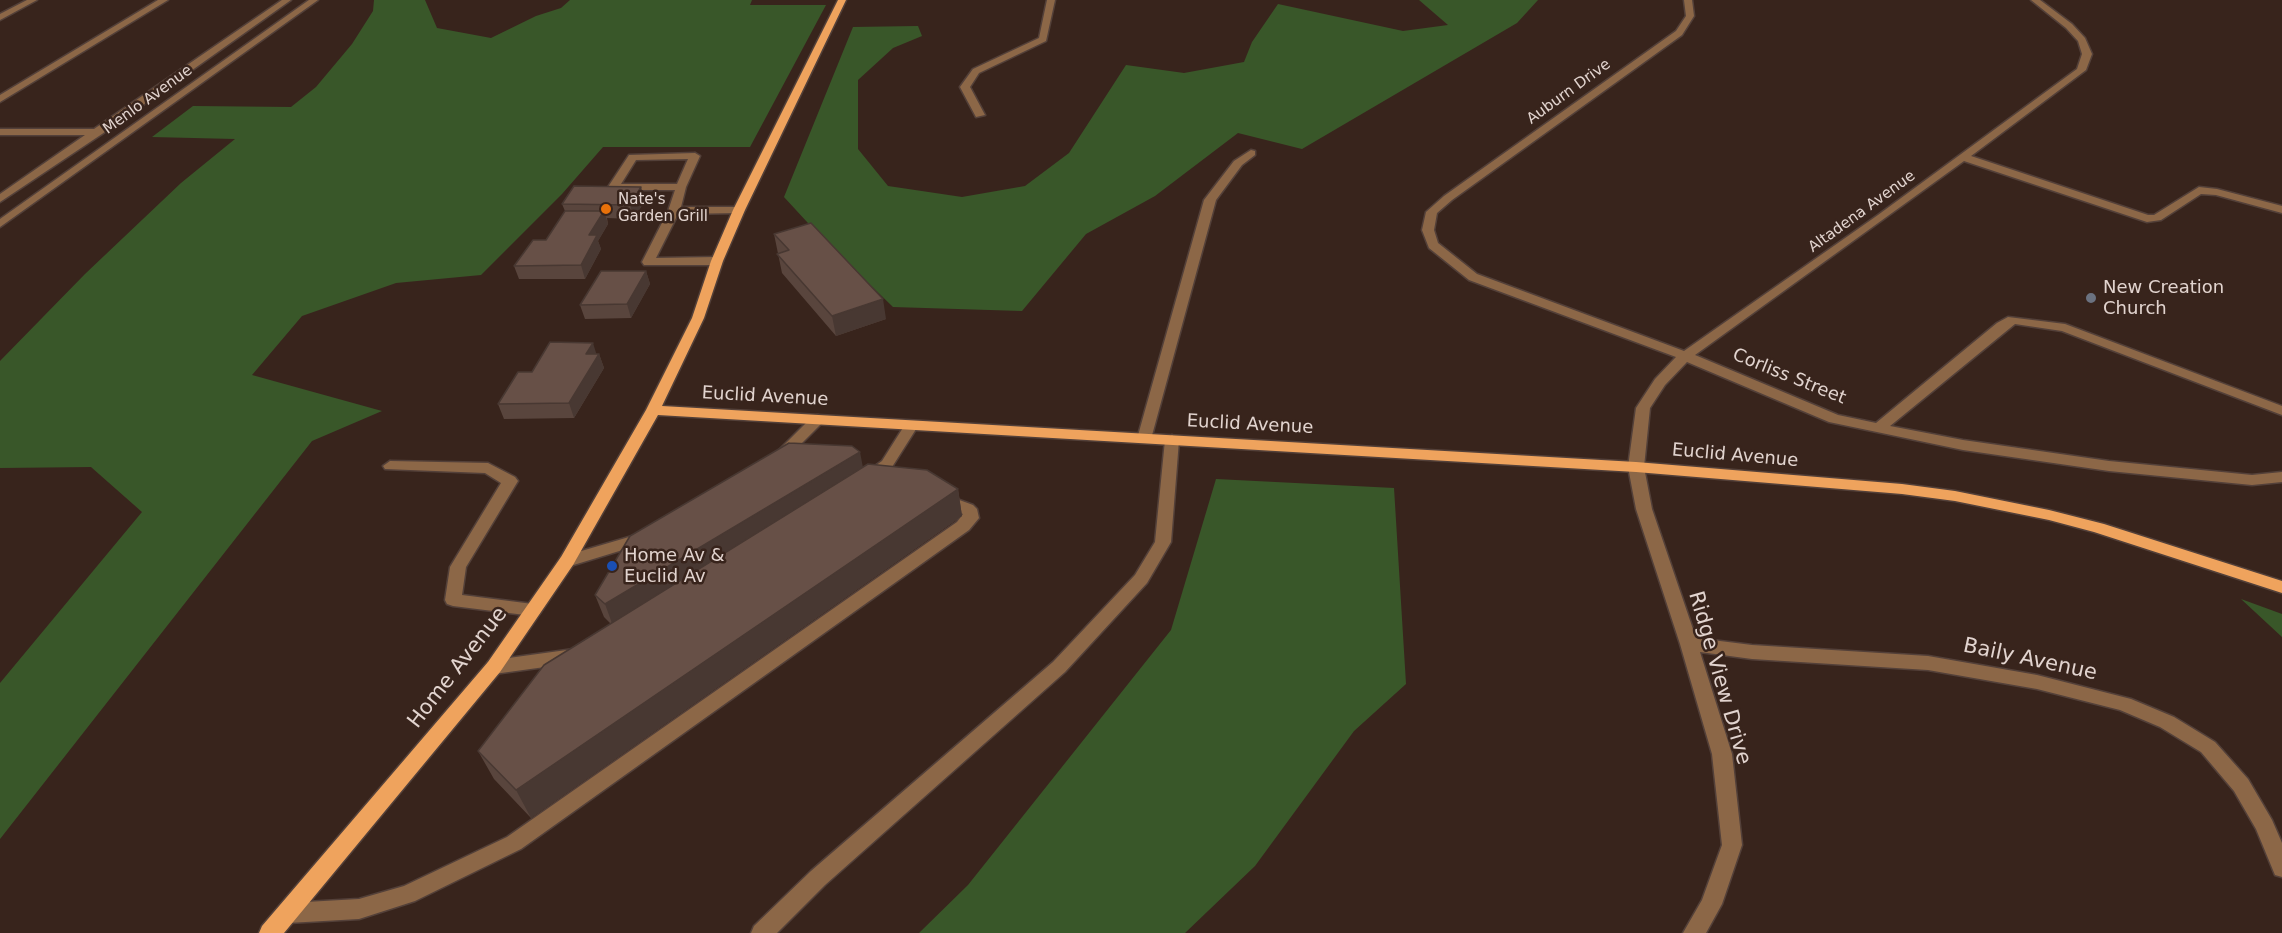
<!DOCTYPE html>
<html>
<head>
<meta charset="utf-8">
<style>
  body { margin:0 }
  canvas { display:block; background:#38241c }
</style>
</head>
<body>
<canvas width="2282" height="933"></canvas>
<script>
const ctx = document.querySelector('canvas').getContext('2d');
ctx.lineJoin = 'round';
function fill(path, color) {
  ctx.fillStyle = color;
  ctx.fill(path, 'evenodd');
}
function shape(rows) {
  const path = new Path2D();
  for (const r of rows) {
    path.moveTo(r[0], r[1]);
    for (let i = 2; i < r.length; i += 2) path.lineTo(r[i], r[i + 1]);
  }
  return path;
}
function stroke(path, color, width, dash) {
  ctx.strokeStyle = color;
  ctx.lineWidth = width;
  ctx.lineCap = dash ? 'butt' : 'round';
  ctx.setLineDash(dash || []);
  ctx.stroke(path);
}
function drawText(font, color, halo, rows, align = 'center') {
  ctx.font = font + ' "DejaVu Sans",sans-serif';
  ctx.lineWidth = 5;
  ctx.setLineDash([]);
  ctx.textBaseline = 'middle';
  ctx.strokeStyle = halo;
  ctx.fillStyle = color;
  for (const [text, x, y, turn = 0] of rows) {
    ctx.save();
    ctx.translate(x, y);
    ctx.rotate((+turn || 0) * Math.PI / 180);
    ctx.textAlign = isNaN(turn) ? turn : align;
    if (halo) ctx.strokeText(text, 0, 0);
    ctx.fillText(text, 0, 0);
    ctx.restore();
  }
}
fill(shape([
  [374,0,425,0,437,28,491,38,536,16,561,8,570,0,752,0,750,5,826,5,750,147,603,147,562,194,481,275,396,283,302,316,252,375,382,411,312,441,0,839,0,683,142,512,91,467,0,468,0,361,85,274,181,183,235,139,152,137,193,106,291,107,316,87,352,44,373,11],
  [1419,0,1538,0,1517,23,1302,149,1238,133,1155,196,1086,234,1022,311,893,307,819,235,784,197,853,27,918,26,922,36,893,48,858,80,858,149,888,186,962,197,1025,186,1069,153,1126,65,1184,73,1244,62,1252,42,1278,4,1403,31,1448,25],
  [1216,479,1394,488,1406,684,1354,731,1255,866,1185,933,919,933,968,885,1171,630],
  [2241,599,2282,614,2282,637]
]), '#395729');
const minor = shape([
  [27,0,37,0,0,20,0,14,27,0],
  [158,0,168,0,0,102,0,95,158,0],
  [282,0,291,0,102,134,0,202,0,194,85,135,0,135,0,129,94,129,282,0],
  [309,0,318,0,0,227,0,219,309,0],
  [1047,0,1055,0,1046,41,979,73,970,87,985,115,976,117,960,87,973,69,1039,38,1047,0],
  [1684,0,1692,0,1694,16,1682,35,1452,200,1437,213,1434,230,1438,243,1477,274,1684,351,1878,215,2077,69,2082,54,2078,41,2066,28,2031,0,2040,0,2072,24,2085,38,2092,54,2086,70,1971,156,2148,215,2154,215,2199,187,2217,189,2282,206,2282,213,2216,195,2201,194,2161,220,2147,222,1964,161,1695,355,1838,415,1876,423,1997,323,2008,317,2065,324,2282,406,2282,415,2062,331,2015,324,1890,426,1963,440,2109,461,2252,475,2282,472,2282,482,2252,485,2109,471,1963,450,1829,422,1687,362,1665,385,1650,408,1644,467,1652,509,1696,638,1752,645,1928,656,2037,675,2131,699,2174,717,2215,742,2248,779,2272,820,2282,843,2282,877,2275,875,2256,829,2234,791,2201,752,2160,727,2120,710,2037,689,1928,670,1752,659,1700,652,1732,754,1742,845,1722,904,1706,933,1683,933,1702,900,1722,845,1712,754,1680,644,1636,509,1628,467,1636,408,1655,379,1676,357,1469,280,1429,248,1422,230,1426,212,1444,196,1676,31,1686,16,1684,0],
  [1251,150,1255,151,1255,155,1242,165,1216,200,1151,439,1149,442,1139,442,1137,439,1204,200,1234,161,1251,150],
  [695,153,700,156,686,187,681,207,739,207,745,210,739,213,678,214,656,258,717,257,723,261,717,265,644,265,642,262,668,211,675,190,613,190,608,187,629,155,695,153],
  [688,159,677,184,621,184,636,160,688,159],
  [818,415,825,419,823,422,785,460,775,460,773,457,775,454,813,416,818,415],
  [911,422,918,426,892,467,875,479,865,479,862,476,865,473,882,461,906,423,911,422],
  [1172,435,1179,440,1171,542,1147,583,1065,672,825,885,777,933,751,933,754,926,811,871,1053,662,1135,575,1155,542,1165,440,1172,435],
  [390,461,488,463,515,477,518,481,466,567,462,595,533,604,539,606,542,610,539,614,533,616,453,606,447,604,445,600,450,567,501,483,485,473,385,469,383,466,390,461],
  [943,494,973,505,977,509,979,518,969,530,521,849,415,901,359,919,288,923,280,920,277,913,280,906,288,903,359,899,404,886,507,837,957,522,963,514,938,503,935,499,943,494],
  [646,532,652,533,654,537,652,541,567,567,561,565,559,561,561,557,646,532],
  [574,649,580,651,583,656,580,661,574,663,494,674,488,672,485,667,488,662,494,660,574,649]
]);
const major = shape([
  [838,0,846,0,745,210,723,261,704,318,662,406,1636,462,1902,484,1955,491,2049,510,2104,524,2282,581,2282,593,2094,532,2049,520,1955,501,1902,494,1636,472,658,415,573,565,500,672,284,933,259,933,262,926,488,662,561,557,646,410,692,318,711,261,733,210,838,0]
]);
stroke(minor, '#534039', 3);
stroke(major, '#534039', 3);
fill(minor, '#8c6747');
fill(major, '#efa35d');
fill(shape([
  [645,200,634,219,607,218,608,224,598,241,601,249,585,279,519,279,514,266,546,240,565,211,562,204],
  [774,234,886,319,836,336,782,273],
  [646,271,650,284,631,318,585,319,580,305],
  [597,354,599,354,604,368,574,418,504,419,498,404,532,372],
  [863,468,958,489,962,516,531,818,494,779,478,751,611,624,604,617,595,595]
]), '#59453d');
fill(shape([
  [641,187,645,200,634,219,630,205],
  [604,211,608,224,598,241,601,249,585,279,581,265,589,235],
  [646,271,650,284,631,318,627,304],
  [883,299,886,319,836,336,832,316],
  [593,343,597,356,599,354,604,368,574,418,569,403,586,354],
  [860,452,864,473,613,626,605,604],
  [958,489,962,516,531,818,516,790]
]), '#483832');
const building = shape([
  [574,186,641,187,630,205,562,204,574,186],
  [565,211,604,211,589,235,597,235,581,265,514,266,533,240,546,240,565,211],
  [811,223,883,299,832,316,777,254,789,250,774,234,811,223],
  [601,271,646,271,627,304,580,305,601,271],
  [550,342,593,343,586,354,599,354,569,403,498,404,518,372,532,372,550,342],
  [789,443,852,446,860,452,605,604,595,595,630,536,789,443],
  [868,464,927,470,958,489,516,790,478,751,544,665,868,464]
]);
fill(building, '#675047');
stroke(building, '#483832', 1.5);
for (const [x, y, r, color] of [
  [606,209,6,"#e8710a"],
  [2091,298,6,"#6b7280"],
  [612,566,6,"#1a4fb4"]
]) {
  const dot = new Path2D();
  dot.arc(x, y, r, 0, 2 * Math.PI);
  ctx.fillStyle = color;
  ctx.fill(dot);
  stroke(dot, '#38241c', 2);
}
drawText('15px', '#e2d4cf', '#38241c', [
  ["Auburn Drive",1569,92,-36],
  ["Menlo Avenue",148,100,-36],
  ["Altadena Avenue",1862,212,-36]
]);
drawText('15px', '#e2d4cf', '#38241c', [
  ["Nate's",618,200],
  ["Garden Grill",618,217]
], 'left');
drawText('18px', '#e2d4cf', '#38241c', [
  ["New Creation",2103,288],
  ["Church",2103,309],
  ["Home Av &",624,556],
  ["Euclid Av",624,577]
], 'left');
drawText('18px', '#e2d4cf', '#38241c', [
  ["Corliss Street",1789,377,22],
  ["Euclid Avenue",765,397,3],
  ["Euclid Avenue",1250,425,3],
  ["Euclid Avenue",1735,456,5]
]);
drawText('21px', '#e2d4cf', '#38241c', [
  ["Baily Avenue",2030,660,12],
  ["Home Avenue",458,668,-52],
  ["Ridge View Drive",1719,678,74]
]);
</script>
</body>
</html>
